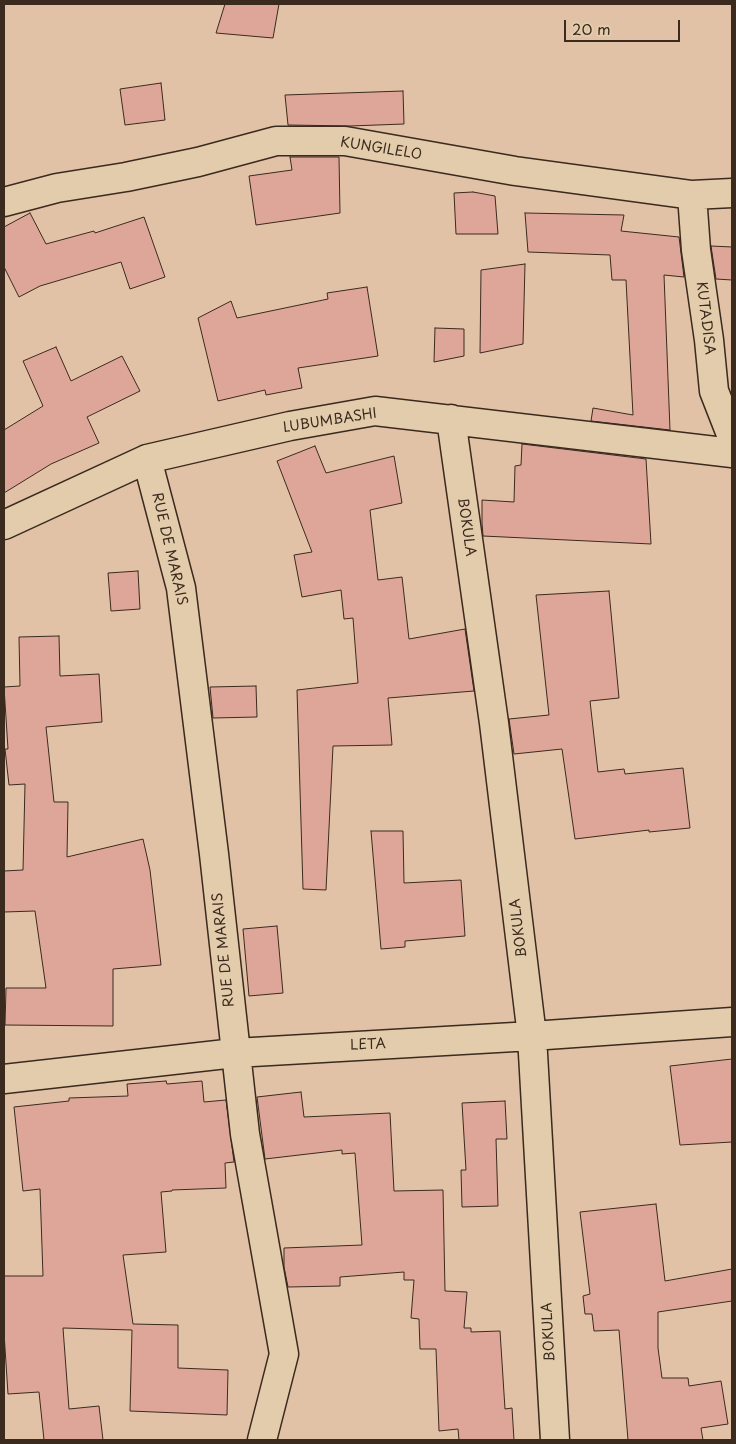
<!DOCTYPE html>
<html>
<head>
<meta charset="utf-8">
<style>
  body { margin:0 }
  #map { position:relative; width:736px; height:1444px; overflow:hidden; background:#e2c2a6; font-family:"Playpen Sans",sans-serif }
  canvas { display:block }
  .frame { position:absolute; inset:0; border:5px solid #3b2a1e; pointer-events:none }
  .scale { position:absolute; left:564px; top:20px; width:116px; height:22px; box-sizing:border-box; border:2px solid #3b2a1e; border-top:0; padding-left:6px; font-size:15px; line-height:18px; white-space:nowrap; color:#3b2a1e; -webkit-text-stroke:4px #e2ccab; paint-order:stroke }
</style>
</head>
<body>
<div id="map">
<canvas width="736" height="1444"></canvas>
<div class="frame"></div>
<div class="scale">20 m</div>
</div>
<script>
const ctx = document.querySelector('canvas').getContext('2d');
ctx.lineJoin = 'round';
function fill(path, color) {
  ctx.fillStyle = color;
  ctx.fill(path, 'evenodd');
}
function shape(rows) {
  const path = new Path2D();
  for (const r of rows) {
    path.moveTo(r[0], r[1]);
    for (let i = 2; i < r.length; i += 2) path.lineTo(r[i], r[i + 1]);
  }
  return path;
}
function stroke(path, color, width, dash) {
  ctx.strokeStyle = color;
  ctx.lineWidth = width;
  ctx.lineCap = dash ? 'butt' : 'round';
  ctx.setLineDash(dash || []);
  ctx.stroke(path);
}
function drawText(font, color, halo, rows, align = 'center') {
  ctx.font = font + ' "Playpen Sans",sans-serif';
  ctx.lineWidth = 4;
  ctx.setLineDash([]);
  ctx.textBaseline = 'middle';
  ctx.strokeStyle = halo;
  ctx.fillStyle = color;
  for (const [text, x, y, turn = 0] of rows) {
    ctx.save();
    ctx.translate(x, y);
    ctx.rotate((+turn || 0) * Math.PI / 180);
    ctx.textAlign = isNaN(turn) ? turn : align;
    if (halo) ctx.strokeText(text, 0, 0);
    ctx.fillText(text, 0, 0);
    ctx.restore();
  }
}
const building = shape([
  [225,4,279,4,273,38,216,33,225,4],
  [161,83,165,120,125,125,120,89,161,83],
  [403,91,404,124,350,126,288,125,285,95,403,91],
  [290,157,339,157,340,213,256,225,249,176,292,170,290,157],
  [473,192,495,196,498,234,456,234,454,193,473,192],
  [30,213,46,244,94,231,95,233,144,217,165,277,130,289,121,262,40,286,19,297,4,267,4,227,30,213],
  [525,213,624,215,621,231,679,237,684,277,664,275,670,430,591,421,593,408,633,415,626,280,612,280,610,255,528,252,525,213],
  [711,246,732,247,732,280,716,279,711,246],
  [525,264,523,344,480,353,481,270,525,264],
  [367,287,378,356,298,368,302,388,266,395,265,390,218,401,198,318,231,301,237,318,328,299,327,293,367,287],
  [435,328,464,329,464,356,434,362,435,328],
  [56,347,71,381,122,356,140,391,87,417,99,443,51,464,4,493,4,430,43,406,23,361,56,347],
  [522,444,646,459,651,544,483,536,482,523,482,500,514,502,515,466,521,465,522,444],
  [315,446,326,473,394,456,402,503,370,510,378,580,402,577,409,639,465,629,474,691,388,698,392,745,333,746,326,890,303,889,297,690,358,683,353,618,344,619,341,590,302,597,294,555,312,552,277,461,315,446],
  [138,571,140,609,111,611,108,573,138,571],
  [609,591,619,698,590,701,598,772,624,769,625,774,683,768,690,828,649,832,649,830,575,839,562,749,514,754,509,719,549,715,536,595,609,591],
  [59,636,60,676,99,674,102,722,46,727,54,802,68,802,67,857,143,839,150,870,161,965,113,969,113,1026,5,1025,6,988,46,988,35,911,4,912,4,871,23,870,25,784,9,785,5,749,8,749,4,687,20,686,19,637,59,636],
  [256,686,257,717,213,718,210,687,256,686],
  [371,831,403,831,404,883,461,880,465,936,405,941,405,947,381,949,371,831],
  [277,926,283,993,249,996,243,929,277,926],
  [732,1059,732,1142,680,1145,670,1066,732,1059],
  [166,1081,167,1084,202,1081,204,1102,226,1100,234,1162,225,1163,226,1188,172,1190,172,1191,161,1192,166,1252,123,1255,133,1324,178,1325,178,1368,228,1370,227,1415,130,1411,132,1330,63,1328,69,1409,99,1406,103,1440,44,1440,39,1392,8,1394,4,1333,4,1276,43,1276,40,1189,23,1191,14,1107,69,1101,69,1098,128,1096,127,1084,166,1081],
  [301,1092,304,1117,390,1113,394,1191,443,1190,445,1291,467,1292,464,1328,471,1328,471,1332,500,1331,505,1409,512,1408,514,1440,459,1440,458,1429,439,1431,436,1349,420,1349,419,1319,411,1318,414,1280,404,1280,404,1272,340,1277,340,1286,288,1287,284,1267,284,1248,362,1245,355,1153,342,1154,342,1150,265,1159,257,1097,301,1092],
  [505,1101,507,1139,496,1139,498,1206,462,1207,461,1170,466,1170,462,1103,505,1101],
  [656,1204,665,1281,732,1269,732,1301,658,1312,658,1348,662,1378,688,1378,689,1386,721,1381,728,1424,701,1428,703,1440,628,1440,619,1330,594,1331,592,1314,585,1314,583,1296,590,1294,580,1212,656,1204]
]);
fill(building, '#dea699');
stroke(building, '#3b2a1e', 1);
const minor = shape([
  [692,195,696,250,709,340,714,391,732,437],
  [4,202,57,188,126,177,198,162,276,141,345,141,515,171,692,195,732,193],
  [451,419,494,723,532,1036,555,1440],
  [147,459,181,588,214,854,245,1134,284,1354,262,1440],
  [4,525,147,459,290,426,375,411,732,453],
  [4,1079,235,1053,532,1036,732,1022]
]);
stroke(minor, '#3b2a1e', 31);
stroke(minor, '#e2ccab', 28);
drawText('14px', '#3b2a1e', '#e2ccab', [
  ["KUNGILELO",381,149,9],
  ["KUTADISA",705,318,83],
  ["LUBUMBASHI",330,421,-9],
  ["BOKULA",466,527,82],
  ["RUE DE MARAIS",169,549,77],
  ["BOKULA",519,928,-97],
  ["RUE DE MARAIS",224,950,-96],
  ["LETA",368,1045,-3],
  ["BOKULA",549,1332,-93]
]);
</script>
</body>
</html>
